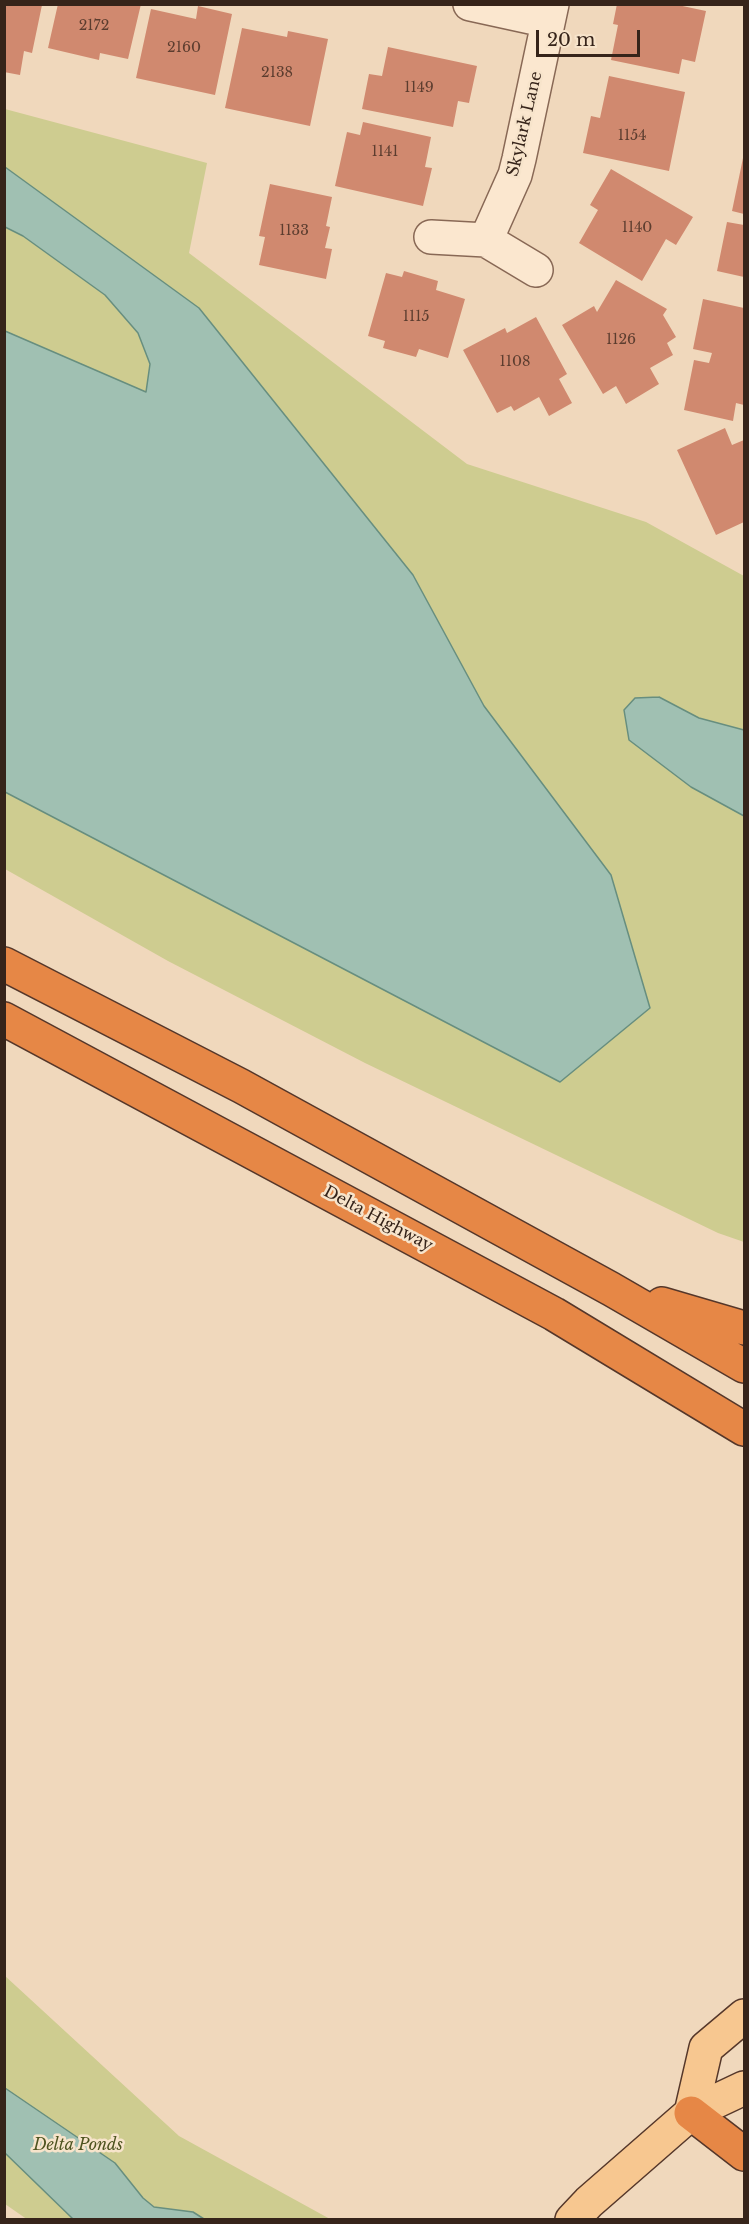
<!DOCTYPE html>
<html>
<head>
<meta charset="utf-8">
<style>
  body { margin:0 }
  #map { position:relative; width:749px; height:2224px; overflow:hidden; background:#f0d8bc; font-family:"Libre Baskerville",serif }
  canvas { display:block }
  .frame { position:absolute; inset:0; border:6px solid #36241a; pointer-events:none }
  .scale { position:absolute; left:536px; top:30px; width:104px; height:27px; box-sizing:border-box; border:3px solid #36241a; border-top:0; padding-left:8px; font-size:18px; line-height:21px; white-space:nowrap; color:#36241a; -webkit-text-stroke:4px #f7e4cb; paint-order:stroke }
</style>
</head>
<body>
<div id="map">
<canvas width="749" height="2224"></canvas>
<div class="frame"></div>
<div class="scale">20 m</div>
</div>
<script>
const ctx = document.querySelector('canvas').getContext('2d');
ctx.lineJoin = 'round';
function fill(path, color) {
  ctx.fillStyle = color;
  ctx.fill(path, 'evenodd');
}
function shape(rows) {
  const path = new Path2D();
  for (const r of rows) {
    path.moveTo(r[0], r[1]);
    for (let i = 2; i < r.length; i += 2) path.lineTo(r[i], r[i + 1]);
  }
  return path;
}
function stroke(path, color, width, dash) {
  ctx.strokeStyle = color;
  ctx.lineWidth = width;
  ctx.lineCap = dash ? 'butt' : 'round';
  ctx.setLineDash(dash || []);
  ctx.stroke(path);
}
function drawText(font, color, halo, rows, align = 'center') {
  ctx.font = font + ' "Libre Baskerville",serif';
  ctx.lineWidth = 5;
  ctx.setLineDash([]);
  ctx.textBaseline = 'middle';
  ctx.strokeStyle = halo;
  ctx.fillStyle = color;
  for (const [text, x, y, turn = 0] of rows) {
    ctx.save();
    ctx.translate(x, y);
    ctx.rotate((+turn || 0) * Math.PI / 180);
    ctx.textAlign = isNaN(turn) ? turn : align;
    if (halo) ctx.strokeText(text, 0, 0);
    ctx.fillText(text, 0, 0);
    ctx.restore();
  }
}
fill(shape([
  [5,109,207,163,189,253,467,464,646,522,744,576,744,1242,718,1233,365,1063,168,961,5,869,5,792,560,1082,484,706,413,575,199,308,5,167],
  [4,227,23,236,105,295,138,333,150,364,147,393,5,331],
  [4,1975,179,2136,330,2219,28,2220,5,2204]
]), '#cecc90');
const water = shape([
  [5,167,199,308,413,575,484,706,611,875,650,1008,560,1082,5,792,5,331,146,392,150,364,138,333,105,295,23,236,5,227,5,167],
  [659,697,699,718,744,730,744,816,691,787,629,740,624,710,635,698,659,697],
  [5,2088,115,2163,143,2198,154,2207,193,2212,204,2219,73,2219,5,2153,5,2088]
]);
fill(water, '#a0c0b2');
stroke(water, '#678e7f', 1.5);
fill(shape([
  [58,4,141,4,128,59,100,53,99,60,48,48],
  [617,4,673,4,706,11,695,62,682,59,679,74,611,60,618,25,613,24],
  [4,5,42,5,32,53,24,51,20,75,4,72],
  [198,6,232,14,215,95,136,78,151,9,196,19],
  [242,28,287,37,288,31,328,39,310,126,225,108],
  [388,47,477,66,469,103,458,101,453,127,362,109,369,74,382,76],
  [609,76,685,92,669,171,583,153,591,116,600,118],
  [363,122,431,137,425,167,432,168,423,206,335,186,347,132,360,135],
  [743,158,744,158,744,214,732,211],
  [611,169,693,217,676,245,666,239,642,281,579,243,598,210,590,205],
  [270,184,332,197,326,226,330,227,325,248,332,249,326,279,259,265,265,237,259,236],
  [727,222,744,225,744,277,717,271],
  [404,271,438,281,436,290,465,299,448,358,419,349,416,357,383,348,385,341,368,336,386,273,402,277],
  [616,280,667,309,663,315,676,337,667,343,673,355,650,368,659,384,626,404,616,386,603,394,562,325,594,306,597,312],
  [703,299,744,308,744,405,736,403,733,421,684,410,694,360,709,363,712,353,693,349],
  [536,317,567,374,559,379,572,403,549,416,539,397,514,411,511,406,497,413,463,350,505,328,507,333],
  [725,428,732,445,744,440,744,522,716,535,677,450]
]), '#d0896f');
const minor = shape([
  [470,4,548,21],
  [431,237,486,240,536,270],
  [486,240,515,175,519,159,552,4]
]);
const major = shape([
  [691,2113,706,2048,744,2016],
  [572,2220,589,2202,691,2113,744,2088]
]);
const highway = shape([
  [4,964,241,1086,611,1289,744,1366],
  [4,1019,554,1314,744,1429],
  [662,1304,744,1328],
  [691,2113,744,2154]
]);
stroke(minor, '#886855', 36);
stroke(major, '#55372a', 36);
stroke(highway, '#55372a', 36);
stroke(minor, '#fbe7cf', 33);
stroke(major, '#f7c790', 33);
stroke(highway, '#e68746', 33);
drawText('14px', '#5c3d2f', null, [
  ["2172",94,26],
  ["2160",184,48],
  ["2138",277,73],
  ["1149",419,88],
  ["1154",632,136],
  ["1141",385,152],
  ["1140",637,228],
  ["1133",294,231],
  ["1115",416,317],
  ["1126",621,340],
  ["1108",515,362]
]);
drawText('16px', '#36241a', '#f7e4cb', [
  ["Skylark Lane",525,124,-77],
  ["Delta Highway",378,1219,28]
]);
drawText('italic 16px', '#4e5420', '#f7e4cb', [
  ["Delta Ponds",78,2145]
]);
</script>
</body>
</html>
